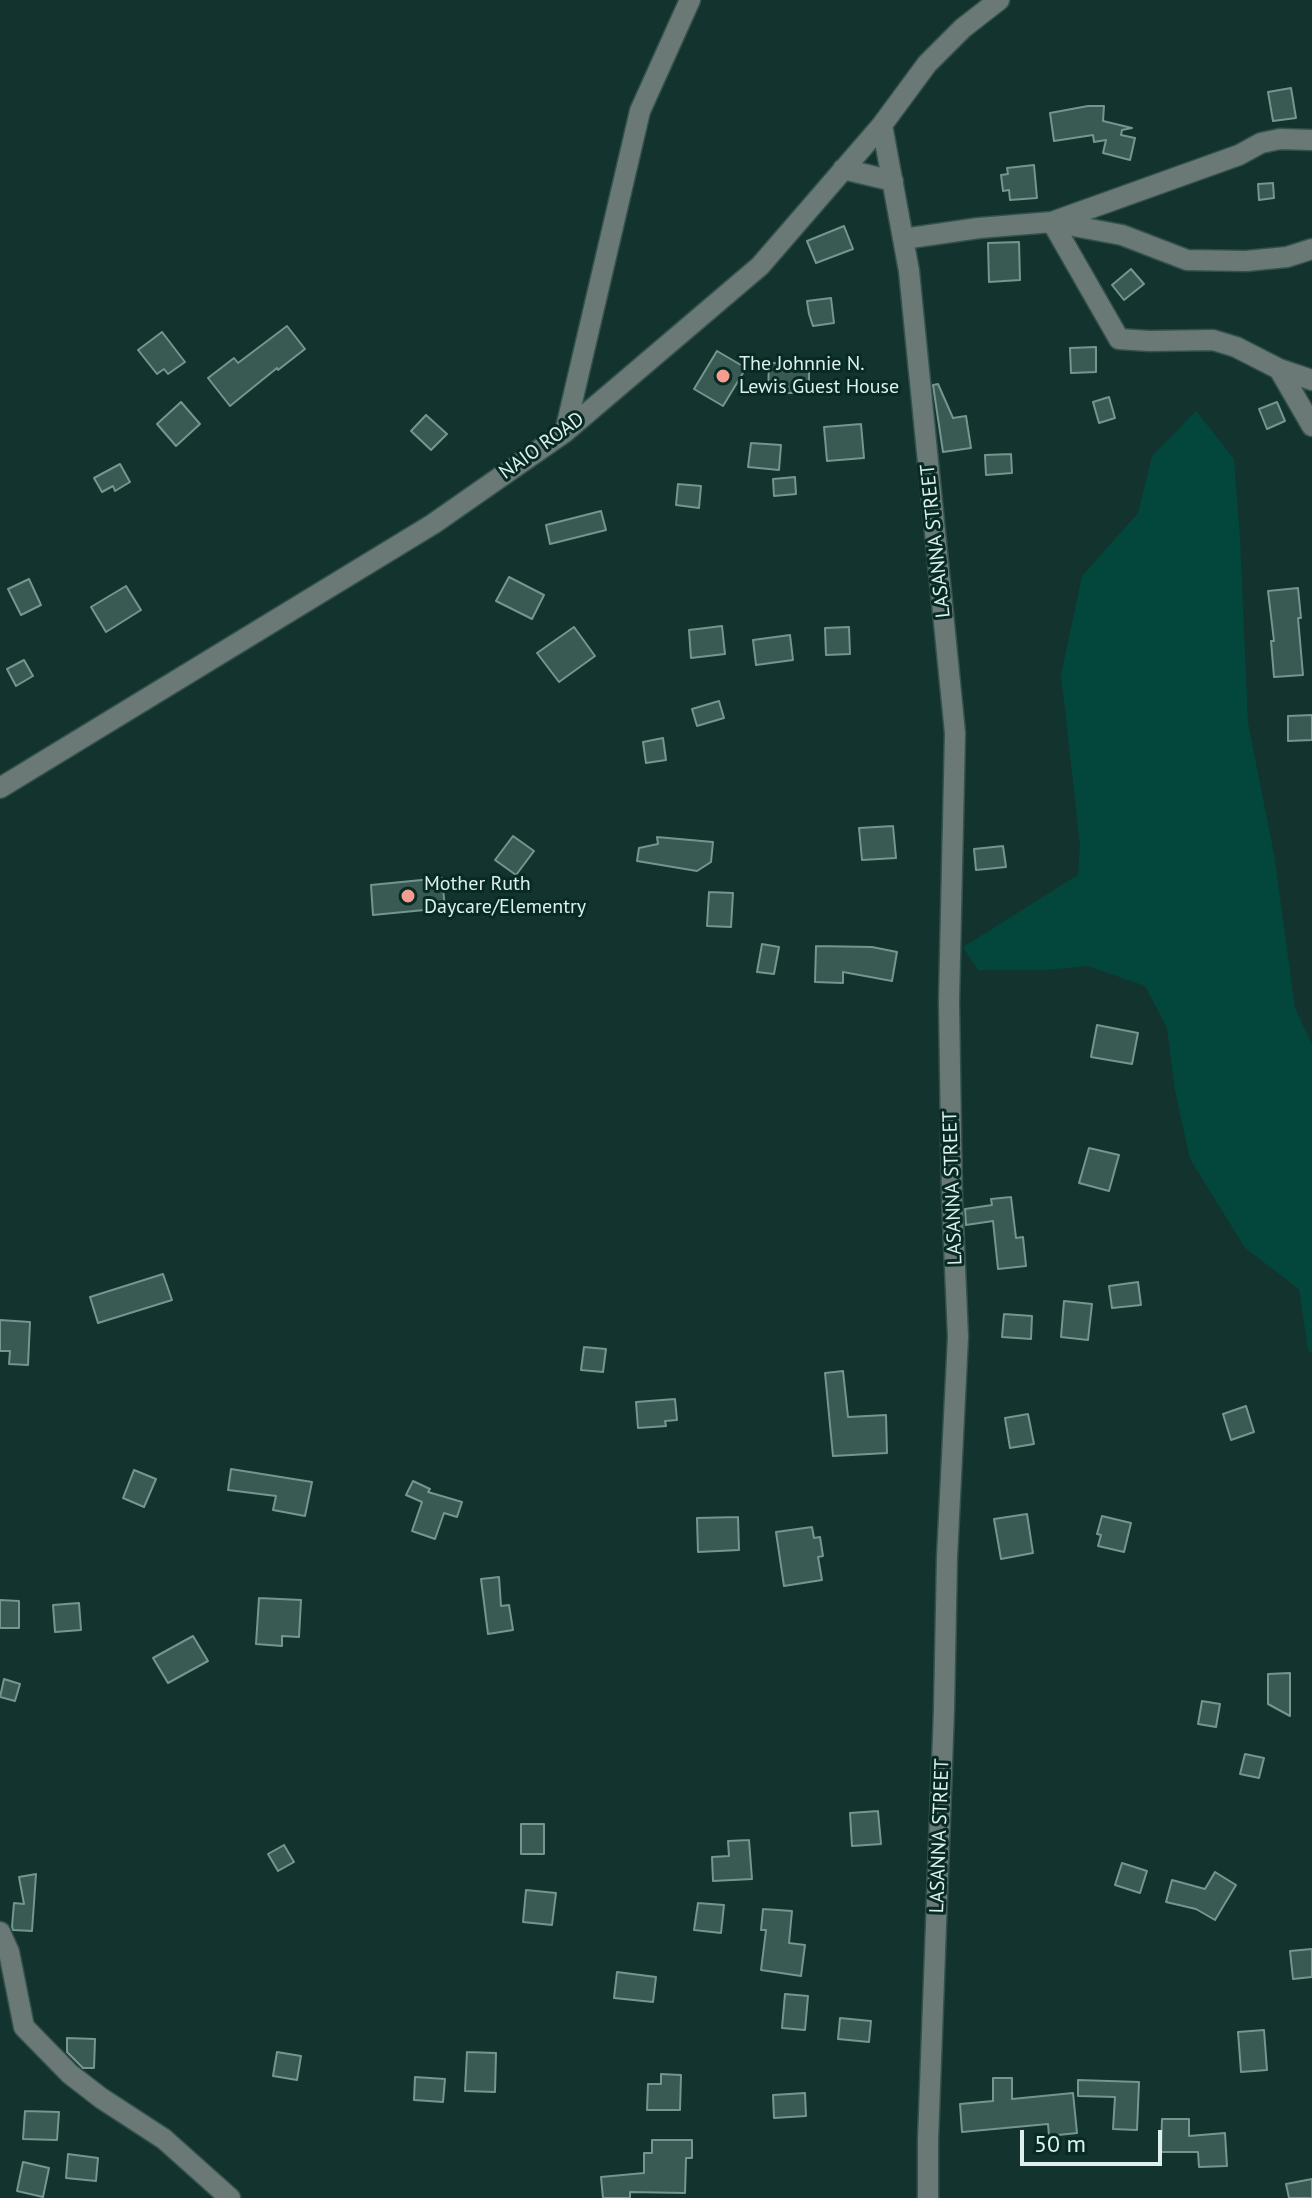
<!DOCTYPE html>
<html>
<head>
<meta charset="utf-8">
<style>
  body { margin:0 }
  #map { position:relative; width:1312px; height:2198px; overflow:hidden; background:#13342e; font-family:"PT Sans",sans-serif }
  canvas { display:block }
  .scale { position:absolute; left:1020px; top:2130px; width:142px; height:36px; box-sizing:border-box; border:4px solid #ddf0eb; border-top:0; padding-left:10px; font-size:24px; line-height:28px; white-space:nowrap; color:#ddf0eb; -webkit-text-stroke:6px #072a24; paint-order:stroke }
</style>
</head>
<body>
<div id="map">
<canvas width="1312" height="2198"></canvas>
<div class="scale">50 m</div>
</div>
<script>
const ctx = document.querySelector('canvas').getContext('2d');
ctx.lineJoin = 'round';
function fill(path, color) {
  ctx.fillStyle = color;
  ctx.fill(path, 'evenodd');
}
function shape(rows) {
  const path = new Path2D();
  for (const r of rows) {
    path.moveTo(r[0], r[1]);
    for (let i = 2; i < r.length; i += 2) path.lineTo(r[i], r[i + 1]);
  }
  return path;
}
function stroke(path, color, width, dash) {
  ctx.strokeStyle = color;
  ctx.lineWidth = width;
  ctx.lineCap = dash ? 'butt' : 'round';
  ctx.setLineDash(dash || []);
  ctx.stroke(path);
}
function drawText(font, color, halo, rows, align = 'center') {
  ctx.font = font + ' "PT Sans",sans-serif';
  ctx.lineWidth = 6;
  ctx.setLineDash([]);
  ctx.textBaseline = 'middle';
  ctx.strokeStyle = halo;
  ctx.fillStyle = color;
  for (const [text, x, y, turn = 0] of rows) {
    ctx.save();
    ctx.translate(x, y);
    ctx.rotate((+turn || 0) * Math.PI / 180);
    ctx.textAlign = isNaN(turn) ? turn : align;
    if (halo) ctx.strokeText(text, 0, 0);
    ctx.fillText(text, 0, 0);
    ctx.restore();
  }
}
fill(shape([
  [1196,411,1234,459,1240,539,1248,723,1274,854,1295,1008,1312,1044,1312,1354,1308,1349,1299,1289,1245,1248,1190,1159,1175,1090,1167,1028,1145,986,1088,966,1046,970,978,970,963,947,1078,875,1080,844,1061,675,1082,576,1138,513,1152,456]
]), '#02463c');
const building = shape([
  [1291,88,1296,118,1273,121,1268,92,1291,88],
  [1088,106,1104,106,1103,121,1132,128,1122,130,1121,135,1135,138,1130,160,1103,153,1106,140,1094,142,1093,135,1054,141,1050,113,1088,106],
  [1034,165,1037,198,1010,200,1009,190,1003,191,1001,175,1008,174,1007,168,1034,165],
  [1273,183,1274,198,1259,200,1258,184,1273,183],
  [844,226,853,249,816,263,807,241,844,226],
  [1019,242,1020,280,989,282,988,243,1019,242],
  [1131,269,1144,284,1124,300,1112,285,1131,269],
  [831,298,834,323,813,326,809,314,807,301,831,298],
  [287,326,305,349,278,370,277,368,230,406,208,378,234,358,238,363,287,326],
  [162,332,185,362,168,374,164,369,157,374,138,350,162,332],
  [1096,347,1096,372,1071,373,1070,348,1096,347],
  [717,351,746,368,723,406,694,389,717,351],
  [769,363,809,363,809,393,768,393,769,363],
  [938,384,953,418,966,416,971,448,943,452,933,385,938,384],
  [1109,397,1115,418,1099,423,1093,402,1109,397],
  [181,402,200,424,176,446,157,424,181,402],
  [1277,402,1285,421,1267,429,1259,409,1277,402],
  [426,415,447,434,431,450,411,431,426,415],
  [861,424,864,458,827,461,824,427,861,424],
  [751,443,781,445,779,470,748,467,751,443],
  [1011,454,1012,473,986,475,985,455,1011,454],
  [120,464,130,482,115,491,113,486,102,492,94,478,120,464],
  [795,477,796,494,774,496,773,479,795,477],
  [678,484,701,486,699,508,676,505,678,484],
  [601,511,606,530,550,544,546,525,601,511],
  [509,577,544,595,532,619,496,601,509,577],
  [29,579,41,605,21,615,8,589,29,579],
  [126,586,141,610,106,632,91,607,126,586],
  [1298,588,1301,618,1298,618,1303,675,1274,677,1271,641,1274,641,1268,591,1298,588],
  [722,626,725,654,691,658,689,630,722,626],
  [574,627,595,656,559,682,537,653,574,627],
  [849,627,850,654,826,655,825,628,849,627],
  [790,635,793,660,756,665,753,640,790,635],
  [24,660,33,676,16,686,7,669,24,660],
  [719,701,724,718,697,726,692,709,719,701],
  [1312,715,1312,740,1288,741,1288,716,1312,715],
  [663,738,666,760,646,763,643,742,663,738],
  [893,826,896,858,862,860,859,828,893,826],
  [513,836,534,851,516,875,495,860,513,836],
  [657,837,713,842,711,862,697,871,637,861,639,848,658,844,657,837],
  [1003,846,1006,867,976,870,974,849,1003,846],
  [442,878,445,908,373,915,371,885,442,878],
  [709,892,733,893,731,927,707,926,709,892],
  [762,944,779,947,774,974,757,972,762,944],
  [816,946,872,947,897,952,892,981,843,972,843,983,815,982,816,946],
  [1097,1025,1138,1033,1132,1064,1091,1057,1097,1025],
  [1089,1148,1119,1155,1109,1191,1079,1183,1089,1148],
  [1011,1197,1016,1238,1023,1237,1026,1266,998,1269,993,1221,966,1225,965,1209,992,1205,991,1199,1011,1197],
  [163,1274,172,1300,98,1323,90,1297,163,1274],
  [1138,1282,1141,1305,1112,1308,1109,1286,1138,1282],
  [1064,1301,1092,1304,1088,1340,1061,1337,1064,1301],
  [1004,1314,1032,1316,1031,1339,1002,1337,1004,1314],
  [0,1320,30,1322,28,1365,9,1364,10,1351,0,1351,0,1320],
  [584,1347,606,1349,603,1372,581,1370,584,1347],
  [843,1371,848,1417,886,1415,887,1453,833,1456,825,1373,843,1371],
  [675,1399,677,1420,665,1421,666,1426,638,1428,636,1402,675,1399],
  [1246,1406,1254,1432,1231,1440,1223,1414,1246,1406],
  [1028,1414,1034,1444,1010,1448,1005,1418,1028,1414],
  [231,1469,312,1482,305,1516,273,1510,276,1496,228,1490,231,1469],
  [134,1470,156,1479,144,1507,123,1498,134,1470],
  [413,1481,430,1489,428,1492,462,1502,457,1517,444,1513,435,1539,412,1531,422,1502,406,1495,413,1481],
  [1027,1514,1033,1553,1001,1559,994,1519,1027,1514],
  [1102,1516,1131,1523,1124,1552,1098,1546,1101,1535,1097,1534,1102,1516],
  [738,1517,739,1550,698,1552,697,1518,738,1517],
  [812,1527,814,1538,820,1537,823,1556,818,1557,822,1580,784,1586,776,1532,812,1527],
  [499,1577,501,1606,509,1605,513,1630,488,1634,481,1579,499,1577],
  [259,1598,301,1600,299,1637,282,1636,282,1646,256,1644,259,1598],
  [0,1600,19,1601,19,1628,0,1628,0,1600],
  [79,1603,81,1630,55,1632,53,1605,79,1603],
  [193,1636,208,1661,168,1683,153,1658,193,1636],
  [1290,1673,1290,1716,1268,1704,1268,1674,1290,1673],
  [4,1679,20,1684,15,1701,0,1697,4,1679],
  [1202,1701,1220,1704,1216,1727,1198,1724,1202,1701],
  [1245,1754,1264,1758,1259,1778,1240,1774,1245,1754],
  [878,1811,881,1844,852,1846,850,1813,878,1811],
  [521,1824,544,1824,544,1854,521,1854,521,1824],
  [749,1840,752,1879,713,1881,712,1857,729,1856,728,1841,749,1840],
  [284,1845,294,1862,278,1871,268,1854,284,1845],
  [1122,1863,1147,1871,1140,1893,1115,1885,1122,1863],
  [1215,1872,1236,1885,1215,1920,1196,1909,1166,1902,1172,1880,1205,1889,1215,1872],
  [36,1874,32,1931,13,1930,12,1926,14,1903,24,1904,19,1877,36,1874],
  [526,1890,556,1893,552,1925,523,1922,526,1890],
  [698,1903,724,1905,721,1933,694,1930,698,1903],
  [763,1909,792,1911,789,1943,805,1945,801,1976,761,1970,766,1930,761,1930,763,1909],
  [1312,1949,1312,1977,1293,1979,1290,1951,1312,1949],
  [617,1972,656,1977,653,2002,614,1998,617,1972],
  [785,1994,808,1996,805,2030,782,2028,785,1994],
  [840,2018,871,2021,869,2042,838,2039,840,2018],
  [1264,2030,1267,2070,1241,2072,1238,2032,1264,2030],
  [67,2038,95,2039,94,2068,83,2068,67,2052,67,2038],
  [277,2052,301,2056,297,2080,273,2076,277,2052],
  [467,2052,496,2053,495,2092,465,2091,467,2052],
  [661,2074,681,2075,680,2110,647,2110,648,2084,661,2084,661,2074],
  [415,2077,445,2079,443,2102,414,2100,415,2077],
  [993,2078,1012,2078,1012,2099,1073,2093,1077,2133,1049,2136,1048,2124,962,2132,960,2104,993,2101,993,2078],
  [1078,2080,1139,2082,1137,2130,1113,2129,1115,2097,1078,2096,1078,2080],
  [805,2093,806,2116,774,2118,773,2095,805,2093],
  [25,2111,59,2112,57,2140,23,2139,25,2111],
  [1162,2119,1189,2119,1189,2136,1225,2133,1227,2166,1199,2167,1198,2152,1161,2152,1162,2119],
  [652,2140,692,2140,692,2158,686,2158,685,2193,630,2192,630,2198,603,2198,601,2177,644,2173,644,2153,652,2153,652,2140],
  [68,2154,98,2158,96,2181,66,2178,68,2154],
  [23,2162,49,2168,43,2197,17,2191,23,2162],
  [1312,2179,1312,2198,1289,2198,1286,2184,1312,2179]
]);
fill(building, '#395a53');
stroke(building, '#73968e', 2);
const minor = shape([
  [882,125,909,271,955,733,949,1002,952,1198,958,1337,947,1557,944,1710,928,2140,928,2198],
  [1312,140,1280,139,1261,143,1239,155,1052,222,1119,339,1149,341,1213,340,1236,347,1279,369,1312,380],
  [843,169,893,181],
  [903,239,979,228,1052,222,1122,235,1187,260,1246,261,1287,257,1312,249],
  [1279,369,1312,426],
  [565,432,640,111,690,0],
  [0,788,433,524,565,432,760,266,882,125,927,64,963,28,999,0],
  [0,1932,9,1952,24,2027,70,2074,101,2098,164,2139,230,2198]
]);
stroke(minor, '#33524c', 23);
stroke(minor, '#6a7975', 20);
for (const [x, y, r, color] of [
  [723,376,8,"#f59d8f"],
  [408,896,8,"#f59d8f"]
]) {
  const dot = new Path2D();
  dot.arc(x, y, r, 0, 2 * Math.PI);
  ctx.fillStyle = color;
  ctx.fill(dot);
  stroke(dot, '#072a24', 3);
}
drawText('20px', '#ddf0eb', '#072a24', [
  ["The Johnnie N.",739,364],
  ["Lewis Guest House",739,387],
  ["Mother Ruth",424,884],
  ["Daycare/Elementry",424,907]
], 'left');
drawText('20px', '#ddf0eb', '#072a24', [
  ["NAIO ROAD",542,446,-36],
  ["LASANNA STREET",936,541,-96],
  ["LASANNA STREET",953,1188,-92],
  ["LASANNA STREET",940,1836,-88]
]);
</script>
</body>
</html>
